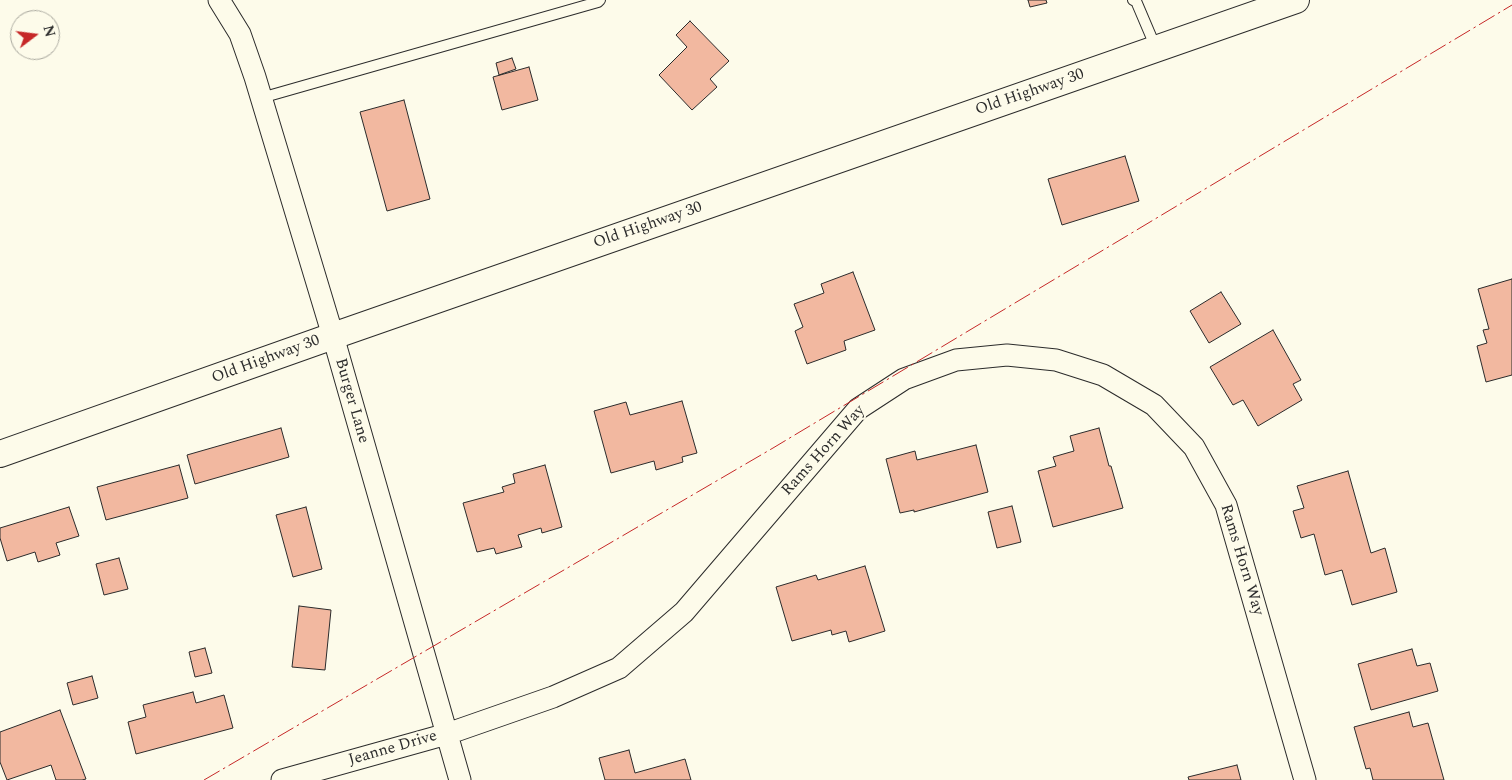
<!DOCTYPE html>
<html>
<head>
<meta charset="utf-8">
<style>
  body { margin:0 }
  #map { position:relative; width:1512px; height:780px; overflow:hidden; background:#fdfbea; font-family:Spectral,serif }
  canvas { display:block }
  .north { position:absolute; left:10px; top:10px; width:50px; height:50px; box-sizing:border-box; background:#fdfbea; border:1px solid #a9a89e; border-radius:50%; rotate:75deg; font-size:14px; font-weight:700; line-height:20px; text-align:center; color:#2b2b2b }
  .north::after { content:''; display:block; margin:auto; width:18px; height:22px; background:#c62828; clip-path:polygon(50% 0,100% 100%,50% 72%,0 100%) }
</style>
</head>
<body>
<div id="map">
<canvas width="1512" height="780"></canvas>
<div class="north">N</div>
</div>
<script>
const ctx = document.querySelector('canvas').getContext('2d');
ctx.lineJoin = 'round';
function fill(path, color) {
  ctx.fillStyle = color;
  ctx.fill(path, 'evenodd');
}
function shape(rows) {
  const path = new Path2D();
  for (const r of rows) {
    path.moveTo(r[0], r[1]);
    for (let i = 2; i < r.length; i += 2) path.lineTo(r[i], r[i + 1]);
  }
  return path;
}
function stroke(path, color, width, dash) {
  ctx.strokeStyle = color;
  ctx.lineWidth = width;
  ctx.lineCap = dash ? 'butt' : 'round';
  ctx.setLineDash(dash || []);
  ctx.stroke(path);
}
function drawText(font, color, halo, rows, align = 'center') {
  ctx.font = font + ' Spectral,serif';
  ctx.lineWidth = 4;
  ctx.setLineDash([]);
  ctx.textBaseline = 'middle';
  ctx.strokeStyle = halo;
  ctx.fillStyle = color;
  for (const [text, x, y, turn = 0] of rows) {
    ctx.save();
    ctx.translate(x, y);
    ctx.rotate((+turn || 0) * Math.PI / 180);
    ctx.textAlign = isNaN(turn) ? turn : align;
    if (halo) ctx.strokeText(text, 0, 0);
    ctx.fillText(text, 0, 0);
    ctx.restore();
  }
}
const building = shape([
  [1028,0,1046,0,1047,3,1030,7,1028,0],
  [690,21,729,61,710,79,717,87,692,110,659,75,687,47,676,35,690,21],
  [512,58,516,69,499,75,496,63,512,58],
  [529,67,538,100,502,110,493,77,529,67],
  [404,100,430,199,387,211,360,112,404,100],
  [1125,156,1139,201,1062,225,1048,179,1125,156],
  [853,272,875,330,844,341,846,350,807,364,795,331,803,327,794,304,824,293,821,284,853,272],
  [1512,279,1512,375,1486,382,1477,346,1487,343,1483,330,1489,329,1478,289,1512,279],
  [1221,292,1241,324,1209,343,1190,311,1221,292],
  [1273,330,1301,380,1293,384,1302,400,1258,426,1243,400,1233,405,1210,367,1273,330],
  [682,401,697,453,682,457,683,462,656,470,654,461,611,473,594,411,626,402,630,415,682,401],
  [281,428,289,457,195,484,187,455,281,428],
  [1099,428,1109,466,1111,466,1123,508,1053,527,1038,471,1056,466,1053,457,1074,451,1070,436,1099,428],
  [976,445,988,492,914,512,914,510,900,513,886,459,915,451,917,460,976,445],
  [179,465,188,498,106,520,97,487,179,465],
  [545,465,562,527,542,533,541,528,518,535,522,547,496,554,494,548,477,552,463,503,504,492,502,487,515,483,513,474,545,465],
  [1348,471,1371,553,1385,548,1397,592,1352,605,1342,570,1325,575,1314,534,1301,538,1293,511,1304,508,1297,486,1348,471],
  [1012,506,1021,542,997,548,988,512,1012,506],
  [69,507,79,536,56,543,60,555,38,562,35,552,7,561,0,538,0,528,69,507],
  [306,507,322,569,293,577,276,515,306,507],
  [119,558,128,589,104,595,96,564,119,558],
  [865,566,885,631,849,642,846,631,832,635,831,630,792,641,776,587,816,575,818,580,865,566],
  [299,606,331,610,325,670,292,667,299,606],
  [205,648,212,673,195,677,189,652,205,648],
  [1412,649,1417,666,1430,663,1438,691,1371,710,1358,664,1412,649],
  [92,676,98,698,73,705,67,683,92,676],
  [193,692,196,703,224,695,233,728,136,754,128,722,146,717,143,705,193,692],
  [60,710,86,779,82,780,56,780,51,765,7,780,0,762,0,732,60,710],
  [1409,712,1413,727,1428,723,1444,780,1373,780,1370,768,1366,769,1354,727,1409,712],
  [629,750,635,773,685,759,691,780,605,780,599,758,629,750],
  [1237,765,1241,780,1189,780,1188,777,1237,765]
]);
fill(building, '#f2b8a0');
stroke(building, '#2b2b2b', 1);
const service = shape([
  [1133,0,1136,1,1156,48],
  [261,98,598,2,600,0]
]);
const minor = shape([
  [219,0,240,34,255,77,333,336,460,780],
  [282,780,447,734,553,697,619,668,684,612,858,409,904,379,956,360,1007,355,1056,360,1103,375,1154,405,1194,447,1226,505,1305,780]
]);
const tertiary = shape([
  [0,454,333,336,1296,0]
]);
stroke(service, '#2b2b2b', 12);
stroke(minor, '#2b2b2b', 23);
stroke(tertiary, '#2b2b2b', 28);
stroke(service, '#fdfbea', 10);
stroke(minor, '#fdfbea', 21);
stroke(tertiary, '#fdfbea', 26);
stroke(shape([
  [204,780,773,448,1512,5]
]), '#c62828', 1, [18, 4, 2.5, 4]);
drawText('16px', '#2b2b2b', '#fdfbea', [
  ["Old Highway 30",1030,93,-19],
  ["Old Highway 30",648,226,-19],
  ["Old Highway 30",266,360,-20],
  ["Burger Lane",351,401,74],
  ["Rams Horn Way",824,451,-48],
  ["Rams Horn Way",1241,560,73],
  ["Jeanne Drive",393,749,-16]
]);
</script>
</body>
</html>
